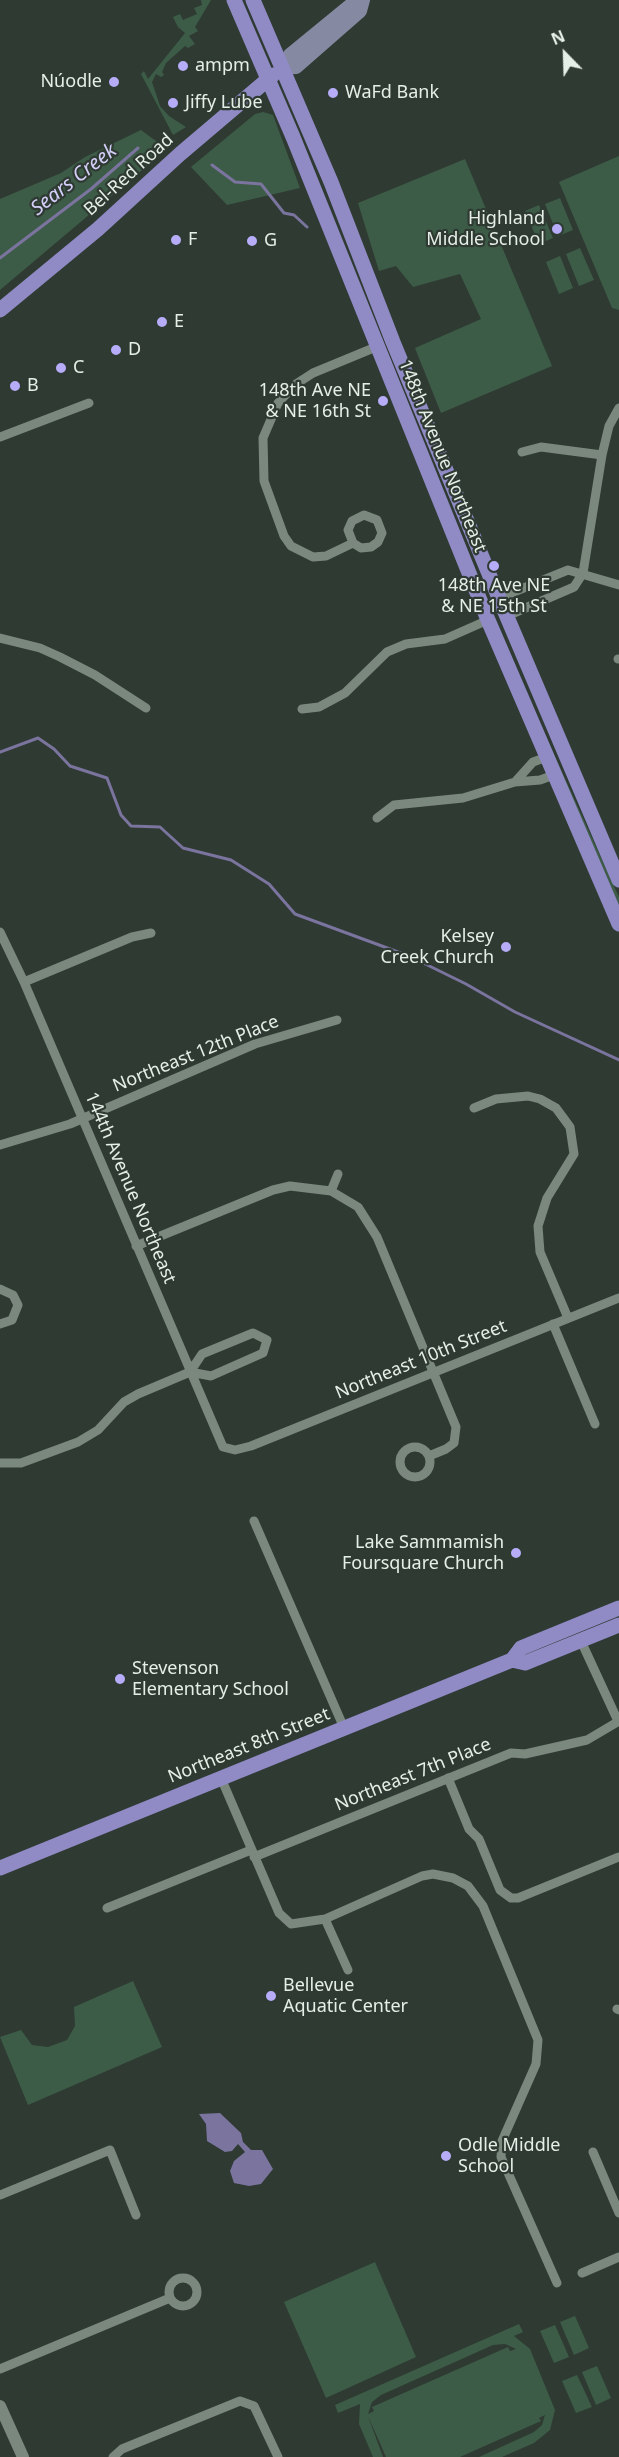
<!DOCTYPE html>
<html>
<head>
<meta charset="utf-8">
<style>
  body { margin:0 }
  #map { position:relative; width:619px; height:2457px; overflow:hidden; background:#2e3a32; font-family:"Noto Sans",sans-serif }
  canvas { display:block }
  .north { position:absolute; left:535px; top:24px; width:60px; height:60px; -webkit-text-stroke:4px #2e3a32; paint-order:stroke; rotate:337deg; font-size:16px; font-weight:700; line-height:24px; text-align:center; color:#e6eee8 }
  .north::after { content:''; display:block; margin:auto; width:21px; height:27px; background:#e6eee8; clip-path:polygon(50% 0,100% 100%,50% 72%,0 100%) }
</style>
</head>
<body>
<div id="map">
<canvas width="619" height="2457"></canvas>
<div class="north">N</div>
</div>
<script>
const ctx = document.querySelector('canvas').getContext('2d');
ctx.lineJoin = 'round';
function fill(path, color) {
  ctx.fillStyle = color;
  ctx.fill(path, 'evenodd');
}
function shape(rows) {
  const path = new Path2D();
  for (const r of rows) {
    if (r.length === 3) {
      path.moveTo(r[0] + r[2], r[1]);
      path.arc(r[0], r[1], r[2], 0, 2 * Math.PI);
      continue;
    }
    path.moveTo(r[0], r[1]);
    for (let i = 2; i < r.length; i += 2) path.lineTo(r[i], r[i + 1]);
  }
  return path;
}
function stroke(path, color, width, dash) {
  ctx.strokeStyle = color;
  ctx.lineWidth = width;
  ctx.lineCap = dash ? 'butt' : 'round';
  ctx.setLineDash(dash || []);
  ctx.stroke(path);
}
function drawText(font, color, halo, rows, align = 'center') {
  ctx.font = font + ' "Noto Sans",sans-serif';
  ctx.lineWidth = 4.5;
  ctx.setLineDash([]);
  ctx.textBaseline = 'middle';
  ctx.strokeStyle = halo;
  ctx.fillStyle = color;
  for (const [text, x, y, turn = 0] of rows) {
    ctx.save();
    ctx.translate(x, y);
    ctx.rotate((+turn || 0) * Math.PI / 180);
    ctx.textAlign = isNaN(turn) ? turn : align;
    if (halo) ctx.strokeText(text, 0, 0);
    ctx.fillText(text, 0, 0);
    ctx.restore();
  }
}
fill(shape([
  [201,0,211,0,195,27,198,31,189,36,195,44,188,48,185,46,166,63,162,72,164,75,161,77,156,74,152,82,160,106,169,116,186,127,173,135,141,74,144,71,148,79,185,33,178,27,173,17,180,14,183,20,197,14,194,8,202,5],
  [263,112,273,115,300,188,227,205,191,167,255,114],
  [141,130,167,149,0,290,0,199,61,173,85,157],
  [619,156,619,310,612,308,559,182],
  [465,159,552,366,441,413,415,348,481,319,460,274,413,287,396,266,379,271,358,203],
  [560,198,573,230,558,236,545,204],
  [539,205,553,238,539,244,525,211],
  [580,248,594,280,579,286,566,254],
  [560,256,573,288,559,294,546,262],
  [537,717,619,897,619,906],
  [133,1981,162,2047,28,2105,0,2037,21,2030,32,2045,48,2047,67,2040,75,2026,74,2007],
  [375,2262,416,2357,326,2398,284,2302],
  [575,2316,589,2348,574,2355,560,2322],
  [519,2324,523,2332,514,2336,530,2349,555,2410,550,2430,534,2443,502,2457,479,2457,534,2432,542,2425,545,2415,539,2418,541,2421,460,2457,386,2457,368,2416,383,2457,373,2457,359,2424,360,2404,338,2413,335,2405],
  [505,2344,516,2349,510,2351,508,2347,372,2407,374,2411,368,2414,372,2402,381,2395,493,2345],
  [555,2325,569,2357,554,2363,540,2331],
  [597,2366,611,2398,596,2405,582,2372],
  [577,2375,592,2407,576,2413,562,2381]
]), '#3d5c47');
fill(shape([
  [220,2113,241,2133,243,2142,251,2150,262,2150,273,2169,261,2184,249,2186,234,2183,230,2171,234,2161,245,2152,238,2144,232,2151,225,2152,207,2141,206,2124,199,2114]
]), '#7a749e');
stroke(shape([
  [212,165,235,182,261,184,284,213,294,215,307,227],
  [0,258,91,189,138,148],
  [0,752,38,738,54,749,70,766,107,778,121,815,131,826,160,827,183,848,231,860,269,884,295,914,409,956,466,984,515,1012,619,1060]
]), '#7a749e', 3);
stroke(shape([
  [0,437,89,403],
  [522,452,541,447,602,455,609,426,619,408],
  [353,543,348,530,352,521,364,515,377,520,382,533,378,542,371,547,361,548,353,543,326,556,313,557,291,546,284,536,264,481,263,438,278,403,296,384,313,373,376,347],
  [499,598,568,570,619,585],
  [507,616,574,587,583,573,602,455],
  [0,638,40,648,60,657,95,675,146,708],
  [618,659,619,659],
  [302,709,319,707,345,693,387,652,406,644,445,639,488,620],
  [515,782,533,762,547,757],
  [377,818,394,805,463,798,515,782,540,780,554,775],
  [0,932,24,982,223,1447,235,1450,251,1446,619,1298],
  [24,982,132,937,151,933],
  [474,1108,496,1099,528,1096,540,1099,556,1108,570,1127,574,1154,547,1198,538,1226,540,1252,568,1318],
  [0,1145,70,1124,255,1044,337,1020],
  [331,1191,338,1174],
  [136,1246,273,1190,290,1186,331,1191,358,1207,377,1237,456,1427,454,1443,446,1449,429,1456],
  [0,1289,13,1295,18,1305,12,1320,0,1324],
  [553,1324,595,1424],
  [415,1462,15],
  [0,1463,21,1463,78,1442,98,1430,124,1402,138,1394,190,1372,211,1376,263,1353,267,1340,253,1333,202,1354,190,1372],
  [254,1521,344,1728],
  [581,1641,618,1721],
  [221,1778,279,1913,291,1924,325,1919,348,1970],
  [448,1778,469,1829,479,1839,500,1890,511,1898,518,1898,619,1857],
  [254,1857,511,1753,525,1754,587,1740,619,1721],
  [107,1908,251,1850],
  [325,1919,422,1876,433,1874,453,1878,468,1886,483,1906,538,2040,536,2064,502,2141,501,2157,557,2283],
  [617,2009,619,2010],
  [593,2152,619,2213],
  [0,2195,110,2150,136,2215],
  [582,2273,619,2257],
  [183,2292,14],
  [0,2369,170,2298],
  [113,2457,122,2449,240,2401,254,2406,278,2457]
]), '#7b887e', 9);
stroke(shape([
  [0,2406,23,2457]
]), '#7b887e', 12);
stroke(shape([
  [282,68,296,67,360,11,363,0],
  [282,68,290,55,357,0]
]), '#8689a2', 14);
stroke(shape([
  [234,0,293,137,488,620,619,924],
  [253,0,331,182,393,342,499,598,619,880],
  [0,310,98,229,180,154,273,75],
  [512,1660,525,1663,619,1625],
  [0,1868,512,1660,521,1648,619,1608]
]), '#908ac5', 15);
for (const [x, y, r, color] of [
  [183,66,6,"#b6acf8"],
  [114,82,6,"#b6acf8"],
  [333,93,6,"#b6acf8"],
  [173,103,6,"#b6acf8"],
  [557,229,6,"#b6acf8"],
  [176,240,6,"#b6acf8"],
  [252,241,6,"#b6acf8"],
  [162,322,6,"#b6acf8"],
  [116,350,6,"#b6acf8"],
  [61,368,6,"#b6acf8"],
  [15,386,6,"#b6acf8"],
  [383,401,6,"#b6acf8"],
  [494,566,6,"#b6acf8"],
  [506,947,6,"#b6acf8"],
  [516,1553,6,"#b6acf8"],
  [120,1679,6,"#b6acf8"],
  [271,1996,6,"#b6acf8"],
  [446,2156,6,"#b6acf8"]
]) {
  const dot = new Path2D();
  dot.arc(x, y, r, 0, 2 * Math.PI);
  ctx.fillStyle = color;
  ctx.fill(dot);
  stroke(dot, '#2e3a32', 2);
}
drawText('18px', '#e6eee8', '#2e3a32', [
  ["ampm",195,66],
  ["Núodle",102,82,"right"],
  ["WaFd Bank",345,93],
  ["Jiffy Lube",185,103],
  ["Highland",545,219,"right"],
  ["Middle School",545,240,"right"],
  ["F",188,240],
  ["G",264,241],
  ["E",174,322],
  ["D",128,350],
  ["C",73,368],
  ["B",27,386],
  ["148th Ave NE",371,391,"right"],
  ["& NE 16th St",371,412,"right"],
  ["148th Ave NE",494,586,"center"],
  ["& NE 15th St",494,607,"center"],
  ["Kelsey",494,937,"right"],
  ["Creek Church",494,958,"right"],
  ["Lake Sammamish",504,1543,"right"],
  ["Foursquare Church",504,1564,"right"],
  ["Stevenson",132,1669],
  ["Elementary School",132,1690],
  ["Bellevue",283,1986],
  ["Aquatic Center",283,2007],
  ["Odle Middle",458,2146],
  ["School",458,2167]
], 'left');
drawText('18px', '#e6eee8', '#2e3a32', [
  ["Bel-Red Road",129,175,-42],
  ["148th Avenue Northeast",442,456,68],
  ["Northeast 12th Place",196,1054,-22],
  ["144th Avenue Northeast",130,1188,67],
  ["Northeast 10th Street",421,1360,-22],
  ["Northeast 8th Street",249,1746,-22],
  ["Northeast 7th Place",413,1775,-22]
]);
drawText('italic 20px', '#d4cff8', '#2e3a32', [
  ["Sears Creek",74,180,-38]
]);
</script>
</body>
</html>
